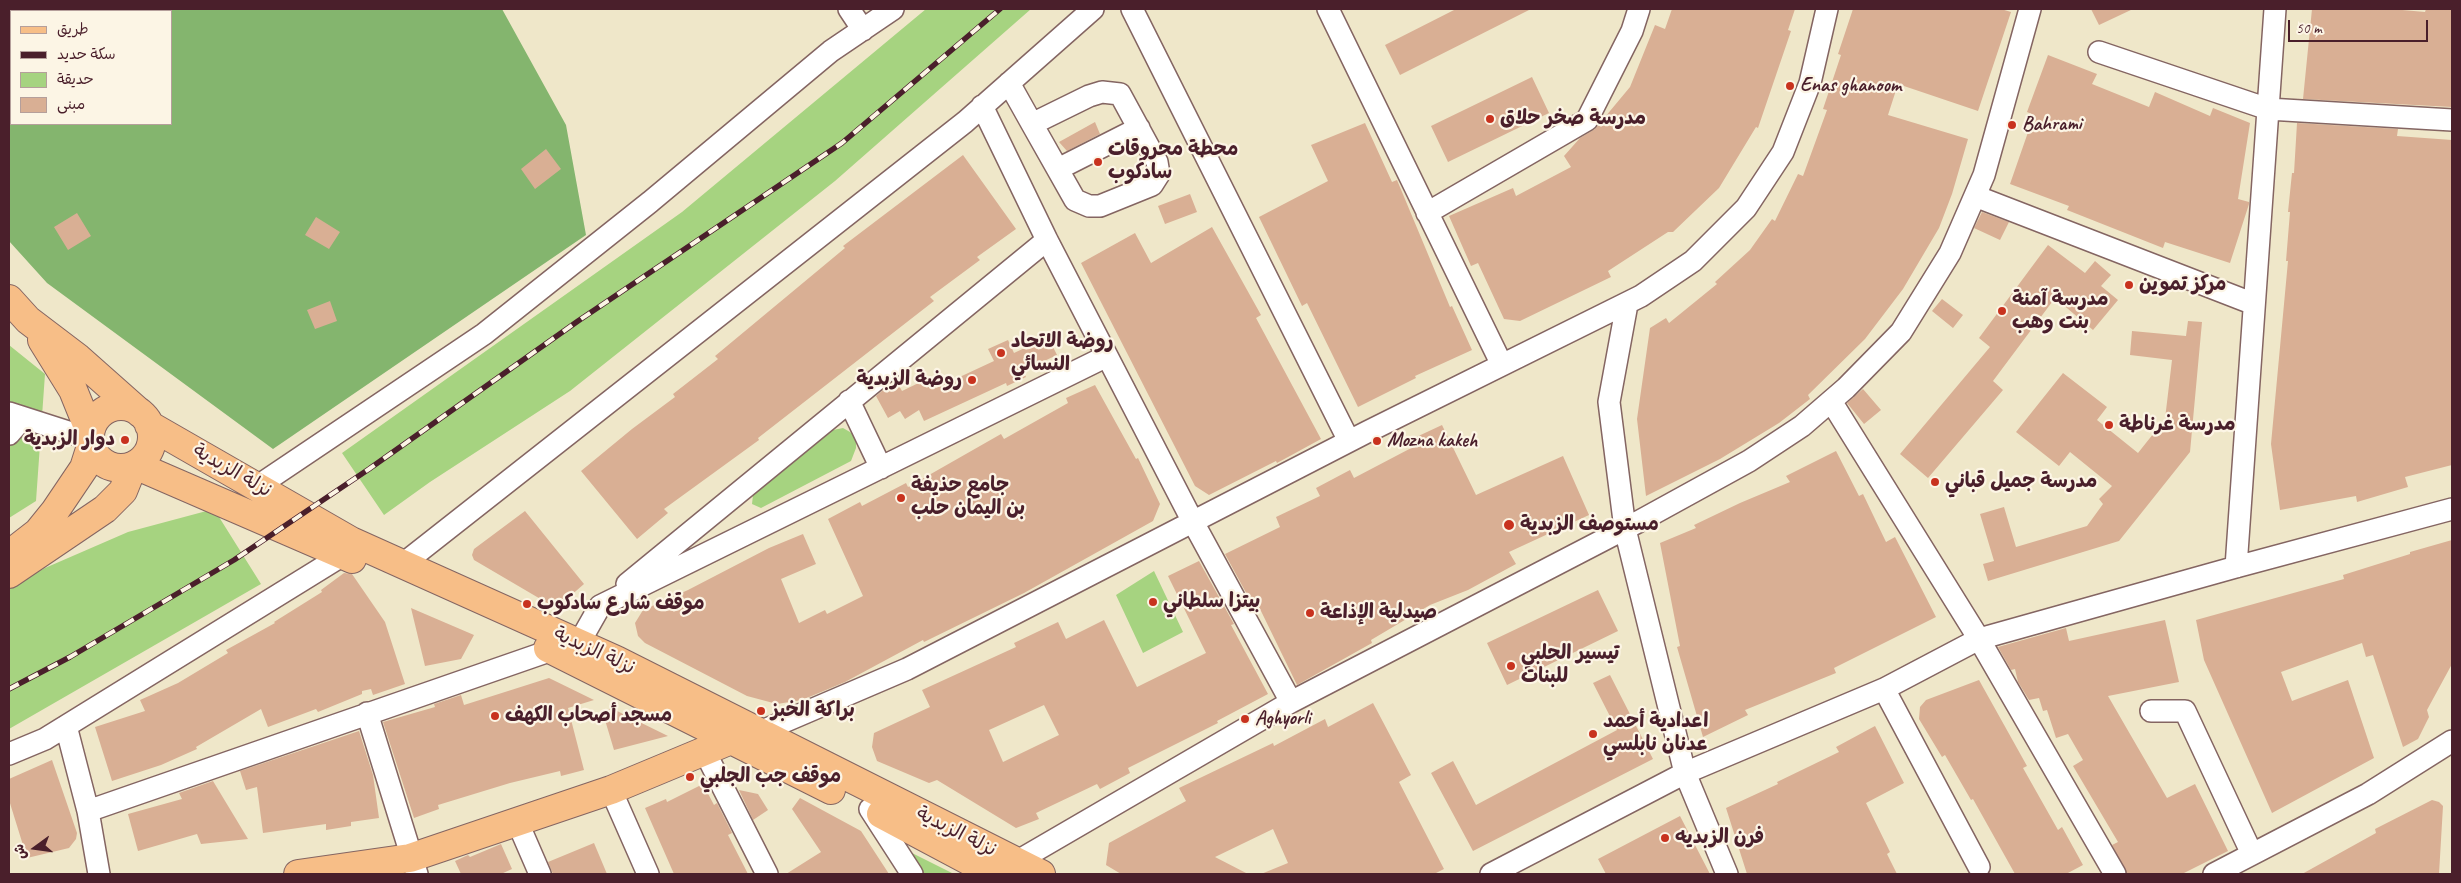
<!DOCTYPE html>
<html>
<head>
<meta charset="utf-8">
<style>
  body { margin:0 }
  #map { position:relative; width:2461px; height:883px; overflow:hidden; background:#efe7c9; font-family:Caveat,"Playpen Sans Arabic",sans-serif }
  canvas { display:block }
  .frame { position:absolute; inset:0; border:10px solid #4a1f2b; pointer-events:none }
  .legend { position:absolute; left:10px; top:10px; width:162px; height:115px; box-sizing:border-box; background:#fcf5e5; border:1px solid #b59f9b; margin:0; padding:6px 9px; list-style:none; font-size:15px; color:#4a1f2b }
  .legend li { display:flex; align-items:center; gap:10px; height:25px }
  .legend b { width:25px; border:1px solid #b59f9b }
  .north { position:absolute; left:10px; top:823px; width:50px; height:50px; -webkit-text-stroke:4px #fcf5e5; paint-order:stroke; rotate:256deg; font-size:14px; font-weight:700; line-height:20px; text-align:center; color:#4a1f2b }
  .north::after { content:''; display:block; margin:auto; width:18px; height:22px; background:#4a1f2b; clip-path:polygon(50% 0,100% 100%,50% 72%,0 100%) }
  .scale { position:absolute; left:2288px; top:20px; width:140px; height:22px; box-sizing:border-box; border:2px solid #4a1f2b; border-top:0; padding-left:6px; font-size:15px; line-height:18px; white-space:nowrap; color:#4a1f2b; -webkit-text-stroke:4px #fcf5e5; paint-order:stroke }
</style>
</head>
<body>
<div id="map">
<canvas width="2461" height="883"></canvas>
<div class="frame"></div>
<ul class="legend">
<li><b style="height:6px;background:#f7be87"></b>طريق</li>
<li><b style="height:6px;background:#4a1f2b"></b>سكة حديد</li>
<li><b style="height:14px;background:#a6d380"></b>حديقة</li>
<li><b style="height:14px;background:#d9af94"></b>مبنى</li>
</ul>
<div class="north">ش</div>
<div class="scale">50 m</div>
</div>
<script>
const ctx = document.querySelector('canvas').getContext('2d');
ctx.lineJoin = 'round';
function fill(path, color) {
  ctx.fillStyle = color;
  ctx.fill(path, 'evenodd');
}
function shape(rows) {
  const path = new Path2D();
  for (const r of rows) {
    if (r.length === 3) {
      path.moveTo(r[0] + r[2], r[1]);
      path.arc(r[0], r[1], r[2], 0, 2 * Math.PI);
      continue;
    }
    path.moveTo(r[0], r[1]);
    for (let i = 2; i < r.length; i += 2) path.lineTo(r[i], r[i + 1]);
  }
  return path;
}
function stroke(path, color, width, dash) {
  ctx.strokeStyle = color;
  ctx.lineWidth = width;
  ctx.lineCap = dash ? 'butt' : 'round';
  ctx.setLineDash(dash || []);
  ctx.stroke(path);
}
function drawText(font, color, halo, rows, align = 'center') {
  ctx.font = font + ' Caveat,"Playpen Sans Arabic",sans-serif';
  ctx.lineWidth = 4.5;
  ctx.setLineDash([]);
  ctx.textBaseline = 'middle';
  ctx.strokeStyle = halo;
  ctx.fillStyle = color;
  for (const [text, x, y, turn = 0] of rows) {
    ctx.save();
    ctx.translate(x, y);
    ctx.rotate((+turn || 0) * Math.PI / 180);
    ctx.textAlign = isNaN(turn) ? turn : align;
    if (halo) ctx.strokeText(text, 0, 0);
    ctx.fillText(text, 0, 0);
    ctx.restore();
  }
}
fill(shape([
  [926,9,1031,9,835,181,570,391,430,482,384,515,342,453,682,212],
  [9,345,45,374,36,501,9,518],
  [843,428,850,432,856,438,856,448,851,461,761,508,752,504,753,495,833,430],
  [214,509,261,584,9,729,9,588,45,568,128,532],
  [1154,571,1183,632,1143,653,1116,595],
  [910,852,954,874,924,874]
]), '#a6d380');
fill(shape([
  [158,9,502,9,566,125,586,235,273,449,47,283,9,241,9,122,11,120,11,124,171,124,171,11,154,11]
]), '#84b56e');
stroke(shape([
  [93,11,97,9],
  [9,76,11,74]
]), '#3bacb6', 34);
fill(shape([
  [1456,9,1531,9,1400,75,1385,45],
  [1672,9,1795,9,1788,30,1791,31,1758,128,1756,127,1719,188,1673,232,1668,232,1608,271,1611,277,1520,321,1504,319,1478,263,1471,266,1449,216,1513,188,1516,196,1571,167,1564,156,1580,138,1595,129,1630,87,1655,25,1665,29],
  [1853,9,2001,9,2011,12,1978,111,1898,84,1888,115,1968,139,1952,194,1939,228,1903,289,1865,339,1808,395,1810,399,1779,423,1720,459,1646,496,1637,419,1650,328,1666,318,1669,323,1717,284,1715,282,1750,250,1772,219,1775,221,1798,174,1803,176,1827,110,1823,109,1841,55,1838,54],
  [2091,9,2133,9,2099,25],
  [2312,9,2391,9,2425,12,2426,9,2452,9,2452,107,2303,99],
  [2048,55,2097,74,2092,84,2149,107,2155,92,2210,116,2213,108,2250,123,2238,199,2249,202,2249,204,2230,263,2165,242,2163,248,2067,210,2069,206,2010,184,2034,115,2027,112],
  [1532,77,1549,113,1448,162,1431,126],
  [1095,122,1100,134,1067,151,1059,142],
  [1365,123,1392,182,1397,180,1450,307,1452,306,1472,350,1415,376,1416,378,1358,407,1307,303,1302,306,1259,217,1328,181,1311,145],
  [2297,123,2398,129,2397,136,2452,140,2452,465,2405,477,2408,487,2357,502,2356,496,2280,510,2271,444,2288,261,2286,261,2290,212,2288,212,2292,173,2294,173],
  [546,149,561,169,535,189,521,169],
  [963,155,1016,229,977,257,980,260,930,297,934,301,758,438,759,440,664,509,668,513,637,539,581,471,632,429,675,397,673,394,718,359,715,356,845,248,843,246],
  [1190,194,1197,212,1165,224,1158,206],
  [1982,212,2009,222,2000,240,1974,228],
  [77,213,91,236,68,250,54,227],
  [316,217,340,232,329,249,305,235],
  [1212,227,1261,315,1256,318,1321,439,1277,463,1276,461,1209,495,1195,486,1081,263,1135,233,1151,263],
  [2048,245,2085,273,2095,261,2111,275,2101,286,2118,300,2093,330,2055,298,1993,381,2003,390,1928,478,1900,454,1990,347,1979,338],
  [1942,299,1963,315,1953,328,1932,311],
  [330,301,337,321,315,329,307,310],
  [2188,321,2202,322,2190,452,2119,541,1988,581,1983,564,1994,561,1980,514,2004,507,2016,547,2087,526,2103,504,2099,499,2112,486,2070,452,2059,466,2016,432,2063,373,2107,407,2097,420,2138,453,2165,419,2172,360,2130,355,2132,331,2186,336],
  [1048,337,1057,355,1023,371,1026,377,1007,386,1006,383,924,421,919,410,905,419,900,411,888,418,876,396,888,386,889,389,898,384,902,391,931,377,936,388,994,361,988,349,1008,340,1014,353],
  [1095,385,1136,459,1138,458,1160,504,1153,521,1024,593,924,642,923,640,845,682,802,700,777,704,747,696,645,643,638,636,635,623,643,610,688,590,769,548,803,534,816,564,781,579,799,623,825,610,827,614,863,596,828,519,860,502,862,506,906,483,908,487,1001,434,1004,439,1068,403,1066,398],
  [1863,389,1881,410,1864,424,1847,403],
  [1442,425,1476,495,1563,456,1589,515,1509,552,1516,564,1468,590,1430,605,1371,640,1372,643,1297,685,1261,611,1257,613,1225,554,1280,527,1276,517,1320,496,1316,488,1350,470,1354,478,1415,446,1412,439],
  [1836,451,1859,496,1863,494,1886,542,1895,537,1936,617,1834,668,1836,673,1745,710,1748,715,1703,737,1677,647,1680,646,1660,543,1696,528,1694,525,1740,503,1790,482,1786,476],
  [525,511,584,584,561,604,549,604,474,560,472,555,474,549],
  [2452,540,2452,664,2427,710,2429,717,2418,739,2403,747,2373,655,2366,657,2362,643,2281,672,2292,701,2348,680,2374,758,2272,813,2204,660,2196,620,2344,579,2343,575,2410,554,2410,552],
  [1199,561,1234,624,1231,625,1268,694,1217,721,1218,723,1128,768,1130,773,1100,789,1097,784,1036,813,1039,819,1016,828,937,780,929,783,877,761,872,747,874,733,930,707,922,690,1016,647,1014,643,1058,622,1066,639,1104,620,1137,687,1206,653,1168,576],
  [1044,705,1059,735,1003,762,989,730],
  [344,573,352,574,385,622,405,684,373,695,371,689,362,691,362,694,318,712,316,709,268,727,261,709,196,747,197,749,161,765,112,781,95,727,145,711,140,700,178,683,228,653,226,650,275,623,274,622,322,592,321,590],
  [1598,590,1618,631,1507,685,1487,643],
  [411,608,474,635,461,659,425,666],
  [2165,620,2179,682,2108,696,2167,798,2195,784,2228,851,2182,874,2127,874,2112,845,2118,842,2073,766,2083,760,2068,734,2056,738,2047,710,2043,711,2039,698,2029,700,2018,682,2015,669,2011,670,1998,647,2066,628,2069,641],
  [1610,675,1653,759,1473,851,1431,773,1453,761,1476,805,1617,730,1593,683],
  [549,678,594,700,568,708,584,770,561,776,560,771,510,783,438,805,439,809,414,818,383,722,435,707,434,704,461,695,464,705],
  [1979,680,2027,766,2023,768,2058,830,2062,827,2083,865,2066,874,2015,874,1973,799,1971,800,1945,755,1942,757,1919,719,1920,707,1926,700],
  [1373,703,1411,775,1399,782,1444,869,1434,874,1261,874,1288,863,1273,829,1215,857,1248,874,1121,874,1106,865,1109,843,1186,801,1179,788,1273,743,1274,746,1325,719,1328,727],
  [613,709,668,736,614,750,602,710],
  [1875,726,1904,783,1866,803,1890,852,1887,854,1897,874,1747,874,1726,808,1778,784,1777,782,1839,752,1836,747],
  [359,731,373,775,379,818,351,822,351,826,326,830,326,824,263,833,257,787,246,790,240,771],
  [52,760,77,833,76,839,69,848,27,858,9,800,9,779],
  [213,781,248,839,201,844,197,834,138,851,128,814,182,799,179,793],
  [703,784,714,805,717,803,732,833,728,835,748,874,674,874,645,808,666,799,667,802],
  [739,790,758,794,768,810,753,820],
  [800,798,861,831,889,874,786,874,821,852,792,809],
  [2432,800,2439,802,2443,806,2439,874,2302,874,2376,833,2375,829],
  [1680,816,1710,874,1606,874,1598,859],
  [594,843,607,874,553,874,548,862],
  [501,844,512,869,501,874,461,874,455,861,468,855,470,857]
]), '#d9af94');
const minor = shape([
  [849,9,863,30],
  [1132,9,1349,441],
  [1328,9,1502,365],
  [2099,52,2268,109,2452,120],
  [1009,83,1032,124,1075,200,1089,206,1100,206,1152,185,1159,174,1157,162,1120,94,1102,92,1089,96,1032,124],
  [982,106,1047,240,1193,522,1291,702],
  [1058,169,1139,128],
  [1975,196,2254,304],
  [1427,213,1587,120,1632,31,1639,9],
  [1627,304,1609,402,1625,529,1685,773,1727,874],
  [849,401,881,468],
  [1831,401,1979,639,2115,874],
  [9,413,90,439],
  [9,434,23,418],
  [258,486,484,334,650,202,831,51,893,9],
  [403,564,965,122,1093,9],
  [2236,567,2275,9],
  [627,584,1047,240],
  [579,643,600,606,1107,356],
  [1884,689,1979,867],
  [2151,711,2185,711,2252,854],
  [367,713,417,874],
  [66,726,88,811],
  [760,732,907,669,1367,432,1641,296,1693,261,1746,208,1783,152,1810,83,1827,9],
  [705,752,767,874],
  [9,754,45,739,343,555],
  [611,790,648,874],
  [870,809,912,874],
  [517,821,540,874],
  [1016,862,1291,702,1638,522,1749,461,1802,426,1846,388,1901,332,1950,253,1984,175,2030,9],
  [99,874,88,811,552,650],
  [1491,874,1685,773,1884,689,1979,639,2236,567,2452,509],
  [2214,874,2368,794,2452,741]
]);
const major = shape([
  [9,299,28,320,78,358,140,413],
  [42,340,73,390,90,432],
  [121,437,31],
  [149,425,351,541,616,660,1041,874],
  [135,465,352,559],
  [11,553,38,532,55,511,84,468,91,446],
  [9,574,105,509,123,491,133,466],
  [548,648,831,790],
  [881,814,994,874],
  [298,874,410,858,611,790,731,740]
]);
stroke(minor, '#846562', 24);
stroke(major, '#846562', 30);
stroke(minor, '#fff', 21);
stroke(major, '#f7be87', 28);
const rail = shape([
  [9,689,70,657,234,560,369,469,578,321,842,143,1000,9]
]);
stroke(rail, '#4a1f2b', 5.5);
stroke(rail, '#fcf5e5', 4, [11]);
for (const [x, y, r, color] of [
  [1790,86,5,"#c8321e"],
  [1490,119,5,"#c8321e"],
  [2012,125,5,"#c8321e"],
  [1098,162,5,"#c8321e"],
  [2129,285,5,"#c8321e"],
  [2002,311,5,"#c8321e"],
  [1001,353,5,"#c8321e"],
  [972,380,5,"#c8321e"],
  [2109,425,5,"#c8321e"],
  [125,440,5,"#c8321e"],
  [1377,441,5,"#c8321e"],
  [1935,482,5,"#c8321e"],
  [901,498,5,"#c8321e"],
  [1509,525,6,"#c8321e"],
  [1153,602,5,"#c8321e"],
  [527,604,5,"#c8321e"],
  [1310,613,5,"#c8321e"],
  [1511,666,5,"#c8321e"],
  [761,711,5,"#c8321e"],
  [495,716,5,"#c8321e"],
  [1245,719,5,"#c8321e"],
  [1593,734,5,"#c8321e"],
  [690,777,5,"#c8321e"],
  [1665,838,5,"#c8321e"]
]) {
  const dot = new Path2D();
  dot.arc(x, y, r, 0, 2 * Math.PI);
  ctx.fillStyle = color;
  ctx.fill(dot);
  stroke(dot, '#fcf5e5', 2);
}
drawText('bold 20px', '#4a1f2b', '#fcf5e5', [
  ["Enas ghanoom",1800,86],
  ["مدرسة صخر حلاق",1500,119],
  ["Bahrami",2022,125],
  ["محطة محروقات",1108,150],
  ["سادكوب",1108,173],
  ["مركز تموين",2139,285],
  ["مدرسة آمنة",2012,300],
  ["بنت وهب",2012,323],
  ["روضة الاتحاد",1011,342],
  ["النسائي",1011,365],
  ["روضة الزبدية",962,380,"right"],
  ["مدرسة غرناطة",2119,425],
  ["دوار الزبدية",115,440,"right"],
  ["Mozna kakeh",1387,441],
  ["مدرسة جميل قباني",1945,482],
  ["جامع حذيفة",911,486],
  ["بن اليمان حلب",911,509],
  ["مستوصف الزبدية",1520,525],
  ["بيتزا سلطاني",1163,602],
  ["موقف شارع سادكوب",537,604],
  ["صيدلية الإذاعة",1320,613],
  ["تيسير الحلبي",1521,654],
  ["للبنات",1521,677],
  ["براكة الخبز",771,711],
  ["مسجد أصحاب الكهف",505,716],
  ["Aghyorli",1255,719],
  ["اعدادية أحمد",1603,722],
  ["عدنان نابلسي",1603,745],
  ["موقف جب الجلبي",700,777],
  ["فرن الزبديه",1675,838]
], 'left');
drawText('20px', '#4a1f2b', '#fcf5e5', [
  ["نزلة الزبدية",232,471,30],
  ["نزلة الزبدية",594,651,25],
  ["نزلة الزبدية",956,832,27]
]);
</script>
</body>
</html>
